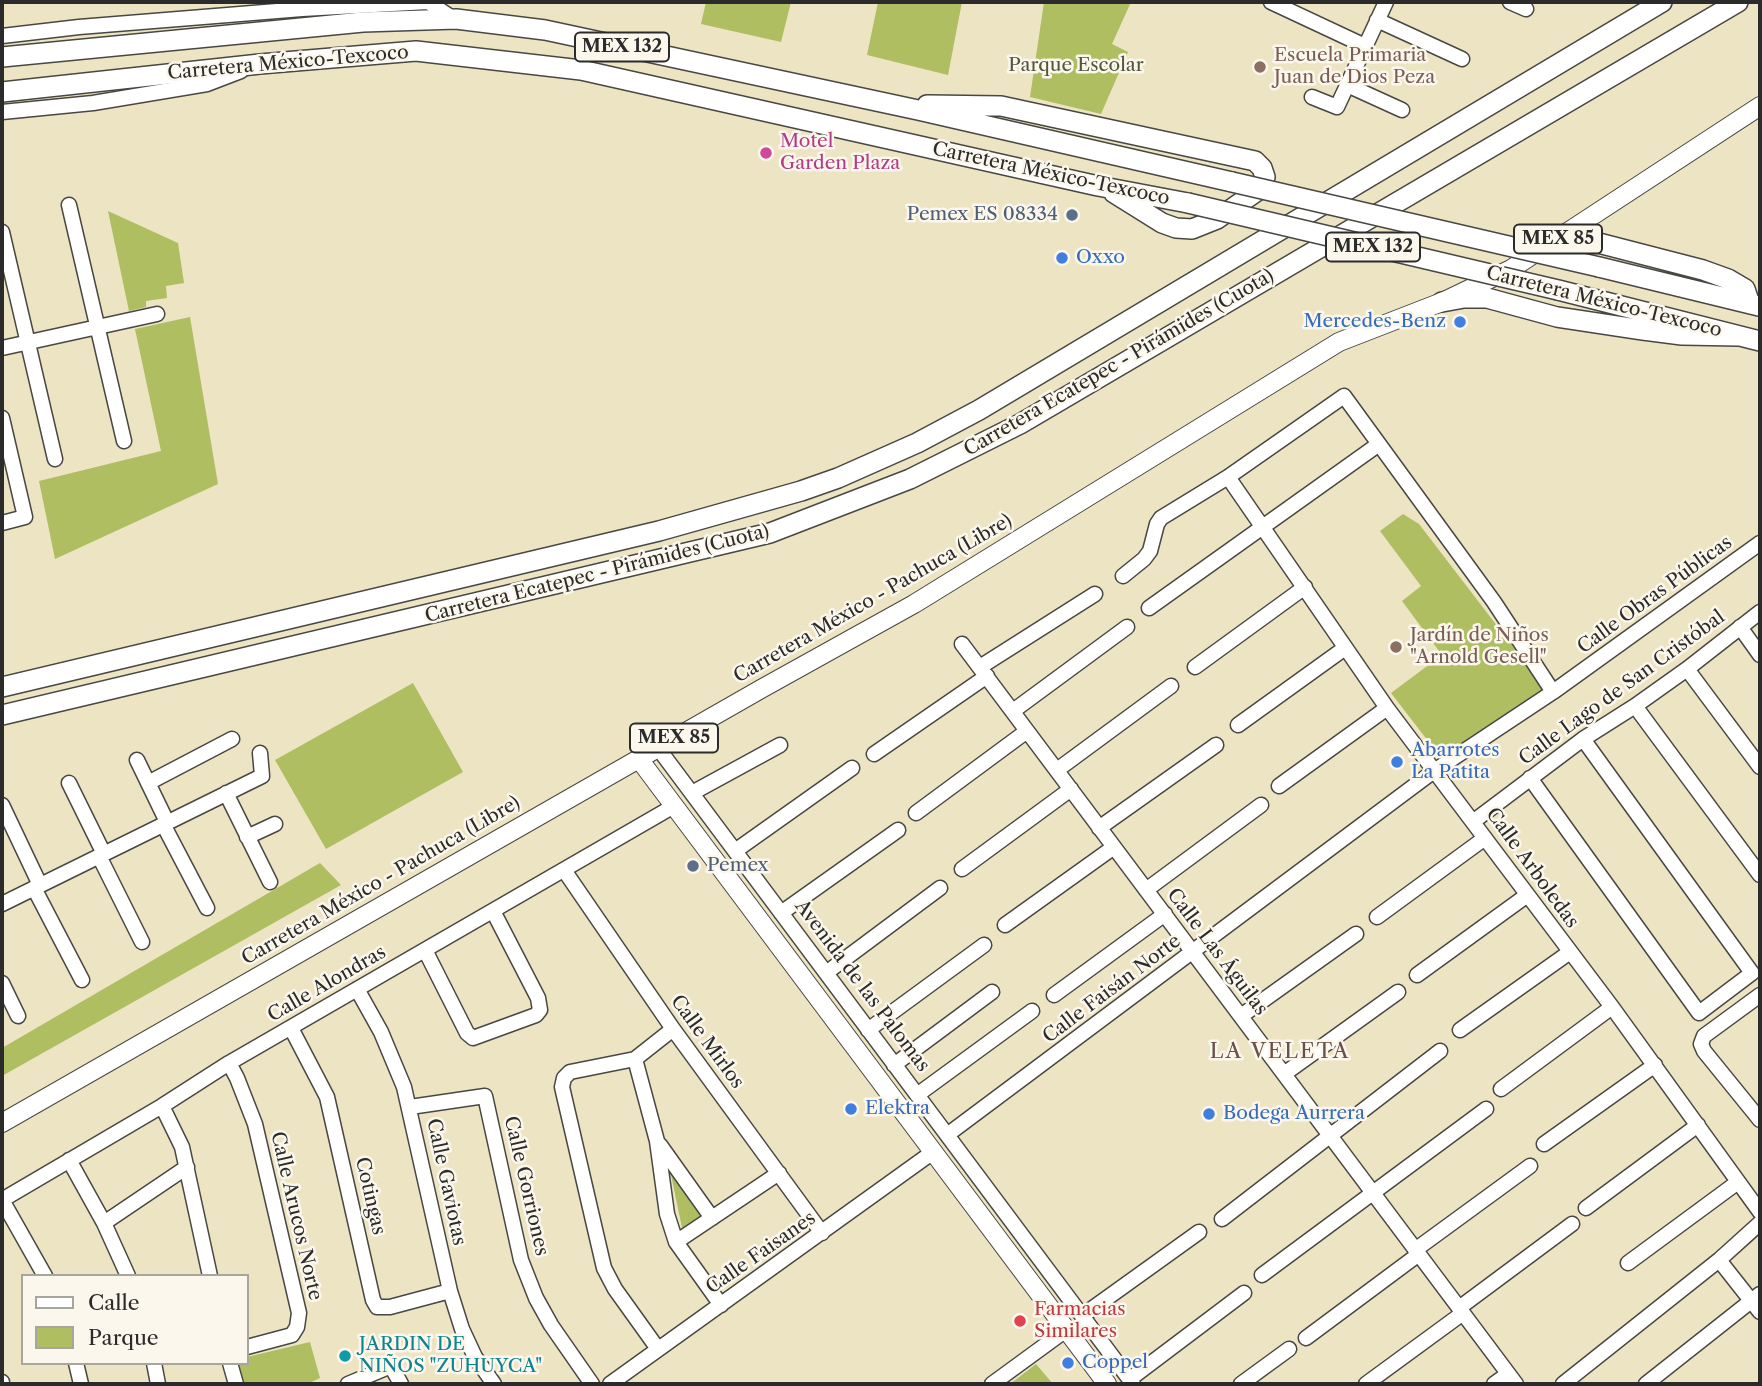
<!DOCTYPE html>
<html>
<head>
<meta charset="utf-8">
<style>
  body { margin:0 }
  #map { position:relative; width:1762px; height:1386px; overflow:hidden; background:#ede4c4; font-family:"Libre Caslon Text",serif }
  canvas { display:block }
  .frame { position:absolute; inset:0; border:4px solid #2b2b2b; pointer-events:none }
  .legend { position:absolute; left:21px; top:1274px; width:228px; height:91px; box-sizing:border-box; background:#fbf7ec; border:2px solid #a8a59f; margin:0; padding:9px 12px; list-style:none; font-size:21px; color:#2b2b2b }
  .legend li { display:flex; align-items:center; gap:14px; height:35px }
  .legend b { width:35px; border:2px solid #a8a59f }
</style>
</head>
<body>
<div id="map">
<canvas width="1762" height="1386"></canvas>
<div class="frame"></div>
<ul class="legend">
<li><b style="height:9px;background:#fff"></b>Calle</li>
<li><b style="height:19px;background:#aebe61"></b>Parque</li>
</ul>
</div>
<script>
const ctx = document.querySelector('canvas').getContext('2d');
ctx.lineJoin = 'round';
function fill(path, color) {
  ctx.fillStyle = color;
  ctx.fill(path, 'evenodd');
}
function shape(rows) {
  const path = new Path2D();
  for (const r of rows) {
    path.moveTo(r[0], r[1]);
    for (let i = 2; i < r.length; i += 2) path.lineTo(r[i], r[i + 1]);
  }
  return path;
}
function stroke(path, color, width, dash) {
  ctx.strokeStyle = color;
  ctx.lineWidth = width;
  ctx.lineCap = dash ? 'butt' : 'round';
  ctx.setLineDash(dash || []);
  ctx.stroke(path);
}
function drawText(font, color, halo, rows, align = 'center') {
  ctx.font = font + ' "Libre Caslon Text",serif';
  ctx.lineWidth = 5;
  ctx.setLineDash([]);
  ctx.textBaseline = 'middle';
  ctx.strokeStyle = halo;
  ctx.fillStyle = color;
  for (const [text, x, y, turn = 0] of rows) {
    ctx.save();
    ctx.translate(x, y);
    ctx.rotate((+turn || 0) * Math.PI / 180);
    ctx.textAlign = isNaN(turn) ? turn : align;
    if (halo) ctx.strokeText(text, 0, 0);
    ctx.fillText(text, 0, 0);
    ctx.restore();
  }
}
fill(shape([
  [706,2,791,2,781,42,701,24],
  [878,2,962,2,948,75,867,55],
  [1044,2,1131,2,1112,44,1128,52,1101,114,1030,97],
  [108,211,178,243,184,283,166,286,167,298,146,301,146,307,129,311],
  [190,317,218,484,55,559,39,481,161,451,135,329],
  [1403,514,1419,524,1547,691,1445,763,1391,693,1442,655,1402,601,1421,586,1380,531],
  [413,683,463,772,326,849,275,760],
  [320,863,341,885,2,1076,2,1048],
  [670,1170,703,1215,682,1228],
  [310,1342,320,1378,307,1384,243,1384,235,1363,247,1363,247,1357],
  [1036,1364,1053,1384,1010,1384]
]), '#aebe61');
const minor = shape([
  [1271,2,1365,46],
  [1510,2,1526,9],
  [1377,20,1462,59],
  [2,36,79,27,302,9,428,2,454,19],
  [1347,85,1402,110],
  [1312,97,1337,107,1386,2],
  [2,112,93,103,207,84,241,71],
  [69,205,124,441],
  [2,232,55,459],
  [2,348,157,314],
  [2,418,25,517,2,523],
  [1228,477,1387,708,1612,1007,1760,1212],
  [1123,576,1144,559,1150,551,1157,524,1161,518,1228,477,1344,396,1494,602,1553,692],
  [1149,608,1379,444],
  [1740,627,1760,655],
  [962,644,1516,1384],
  [980,667,1095,594],
  [1195,667,1305,587],
  [1687,669,1760,767],
  [1635,706,1760,875],
  [1013,711,1127,627],
  [1238,725,1345,648],
  [658,748,1133,1384],
  [874,754,987,676],
  [137,760,167,822],
  [1057,770,1171,686],
  [1530,778,1699,1013,1752,973,1583,739],
  [69,783,104,854],
  [148,783,232,739],
  [1279,786,1387,708],
  [226,793,270,882],
  [692,793,780,745],
  [2,805,40,885],
  [916,813,1027,731],
  [1474,821,1583,739,1635,706,1687,669,1760,612],
  [163,824,207,908],
  [1099,828,1216,745],
  [247,837,275,824],
  [735,851,852,768],
  [99,856,142,942],
  [962,869,1071,789],
  [564,870,673,1029,822,1233],
  [34,888,82,980],
  [1146,890,1261,805],
  [2,904,262,776,260,753],
  [781,913,898,830],
  [1377,917,1485,838],
  [1005,925,1114,847],
  [425,950,467,1033,473,1038,536,1015,540,1010,538,998,493,911],
  [826,973,940,888],
  [1417,975,1526,896],
  [2,983,18,1016],
  [357,989,381,1032,404,1087,450,1291,462,1329,475,1357,494,1384],
  [1054,995,1165,914],
  [1760,995,1704,1036,1701,1044,1704,1051,1760,1120],
  [1241,1016,1356,934],
  [291,1028,327,1097,373,1300,377,1307,390,1307,450,1291],
  [868,1030,984,945],
  [1460,1030,1570,952],
  [635,1059,657,1141,667,1214,676,1242,721,1305],
  [229,1063,237,1078,255,1124,299,1313,297,1327,292,1335,247,1347],
  [894,1065,992,992],
  [1284,1074,1398,992],
  [1501,1089,1612,1007],
  [917,1095,1032,1011],
  [162,1106,182,1147,210,1276],
  [410,1107,485,1096,521,1260,536,1298,551,1325,592,1384],
  [947,1135,1434,771,1553,692,1760,543],
  [1544,1144,1655,1065],
  [660,1145,712,1218],
  [69,1160,104,1223,128,1276],
  [2,1200,162,1106,229,1063,674,806],
  [2,1200,45,1276],
  [1586,1208,1698,1125],
  [1222,1219,1440,1051],
  [104,1223,187,1167],
  [676,1242,779,1173],
  [1415,1250,1530,1166],
  [1719,1260,1760,1312],
  [1628,1263,1738,1182],
  [1262,1275,1486,1109],
  [1459,1308,1572,1224],
  [1082,1316,1199,1232],
  [1306,1338,1419,1254],
  [658,1349,615,1289,604,1268,562,1087,564,1078,570,1072,635,1059,673,1029],
  [76,1363,81,1384],
  [154,1363,158,1384],
  [230,1363,236,1384],
  [1130,1379,1244,1293],
  [2,1382,2,1384],
  [348,1384,391,1366,401,1384],
  [610,1384,933,1152],
  [992,1384,1066,1330],
  [1241,1384,1289,1349],
  [1366,1384,1463,1313],
  [1494,1384,1508,1374],
  [1563,1384,1719,1260,1760,1223],
  [1646,1384,1760,1294]
]);
const major = shape([
  [639,759,1107,1384],
  [2,1123,761,689,914,604,1339,342,1442,302,1511,269,1760,106]
]);
const highway = shape([
  [2,57,363,22,456,19,545,30,918,110,1232,182],
  [2,92,260,64,416,51,581,70,1098,186,1188,203],
  [927,105,1001,106,1255,161,1262,168,1265,177,1260,189,1217,219,1192,229,1176,228,1162,223,1114,193],
  [1568,233,1583,239,1703,270,1728,279,1745,289,1750,304],
  [1599,267,1759,306],
  [1558,290,1760,341],
  [1442,302,1464,298,1487,298,1557,317,1643,330,1682,335,1739,336],
  [2,687,659,531,801,491,838,478,917,443,979,410,1662,2],
  [2,715,770,533,910,479,1020,424,1738,2]
]);
stroke(minor, '#484742', 17);
stroke(major, '#484742', 20);
stroke(highway, '#484742', 22);
stroke(minor, '#fff', 14);
stroke(major, '#fff', 18);
stroke(highway, '#fff', 19);
const highwayBridge = shape([
  [1232,182,1599,267],
  [1188,203,1558,290]
]);
stroke(highwayBridge, '#484742', 22, []);
stroke(highwayBridge, '#fff', 19);
for (const [x, y, r, color] of [
  [1260,67,7,"#8d6e63"],
  [766,153,7,"#d1479c"],
  [1072,215,7,"#5c6f8a"],
  [1062,258,7,"#3f7fe0"],
  [1460,322,7,"#3f7fe0"],
  [1396,647,7,"#8d6e63"],
  [1397,762,7,"#3f7fe0"],
  [693,866,7,"#5c6f8a"],
  [851,1109,7,"#3f7fe0"],
  [1209,1114,7,"#3f7fe0"],
  [1020,1321,7,"#e0444e"],
  [345,1356,7,"#0f9aa8"],
  [1068,1363,7,"#3f7fe0"]
]) {
  const dot = new Path2D();
  dot.arc(x, y, r, 0, 2 * Math.PI);
  ctx.fillStyle = color;
  ctx.fill(dot);
  stroke(dot, '#fbf7ec', 2.5);
}
for (const [x, y, w] of [
  [622,47,94],
  [1558,239,88],
  [1373,247,94],
  [674,738,88]
]) {
  const box = new Path2D();
  box.roundRect(x - w / 2, y - 14.5, w, 29, 5);
  ctx.fillStyle = '#fbf7ec';
  ctx.fill(box);
  stroke(box, '#2b2b2b', 2);
}
drawText('bold 18px', '#2b2b2b', null, [
  ["MEX 132",622,47],
  ["MEX 85",1558,239],
  ["MEX 132",1373,247],
  ["MEX 85",674,738]
]);
drawText('19px', '#785e54', '#fbf7ec', [
  ["Escuela Primaria",1274,56],
  ["Juan de Dios Peza",1274,78],
  ["Jardín de Niños",1410,636],
  ["\"Arnold Gesell\"",1410,658]
], 'left');
drawText('19px', '#2b2b2b', '#fbf7ec', [
  ["Carretera México-Texcoco",288,63,-5],
  ["Carretera México-Texcoco",1051,174,12],
  ["Carretera México-Texcoco",1604,302,14],
  ["Carretera Ecatepec - Pirámides (Cuota)",1119,363,-30],
  ["Carretera Ecatepec - Pirámides (Cuota)",597,574,-14],
  ["Calle Obras Públicas",1655,595,-36],
  ["Carretera México - Pachuca (Libre)",873,599,-30],
  ["Calle Lago de San Cristóbal",1622,688,-36],
  ["Calle Arboledas",1532,868,54],
  ["Carretera México - Pachuca (Libre)",381,881,-30],
  ["Calle Las Águilas",1217,952,53],
  ["Calle Alondras",327,984,-30],
  ["Avenida de las Palomas",862,986,53],
  ["Calle Faisán Norte",1112,989,-37],
  ["Calle Mirlos",707,1042,54],
  ["Calle Gaviotas",446,1182,78],
  ["Calle Gorriones",526,1186,77],
  ["Cotingas",370,1196,77],
  ["Calle Arucos Norte",296,1216,77],
  ["Calle Faisanes",761,1253,-35]
]);
drawText('19px', '#52573b', '#fbf7ec', [
  ["Parque Escolar",1076,66]
]);
drawText('19px', '#b23c85', '#fbf7ec', [
  ["Motel",780,142],
  ["Garden Plaza",780,164]
], 'left');
drawText('19px', '#4e5e75', '#fbf7ec', [
  ["Pemex ES 08334",1058,215],
  ["Pemex",707,866,"left"]
], 'right');
drawText('19px', '#366cbe', '#fbf7ec', [
  ["Oxxo",1076,258],
  ["Mercedes-Benz",1446,322,"right"],
  ["Abarrotes",1411,751],
  ["La Patita",1411,773],
  ["Elektra",865,1109],
  ["Bodega Aurrera",1223,1114],
  ["Coppel",1082,1363]
], 'left');
drawText('19px', '#be3a42', '#fbf7ec', [
  ["Farmacias",1034,1310],
  ["Similares",1034,1332]
], 'left');
drawText('19px', '#0d838f', '#fbf7ec', [
  ["JARDIN DE",359,1345],
  ["NIÑOS \"ZUHUYCA\"",359,1367]
], 'left');
ctx.letterSpacing = '2px';
drawText('21px', '#6a504b', '#fbf7ec', [
  ["LA VELETA",1280,1052]
]);
ctx.letterSpacing = '0px';
</script>
</body>
</html>
